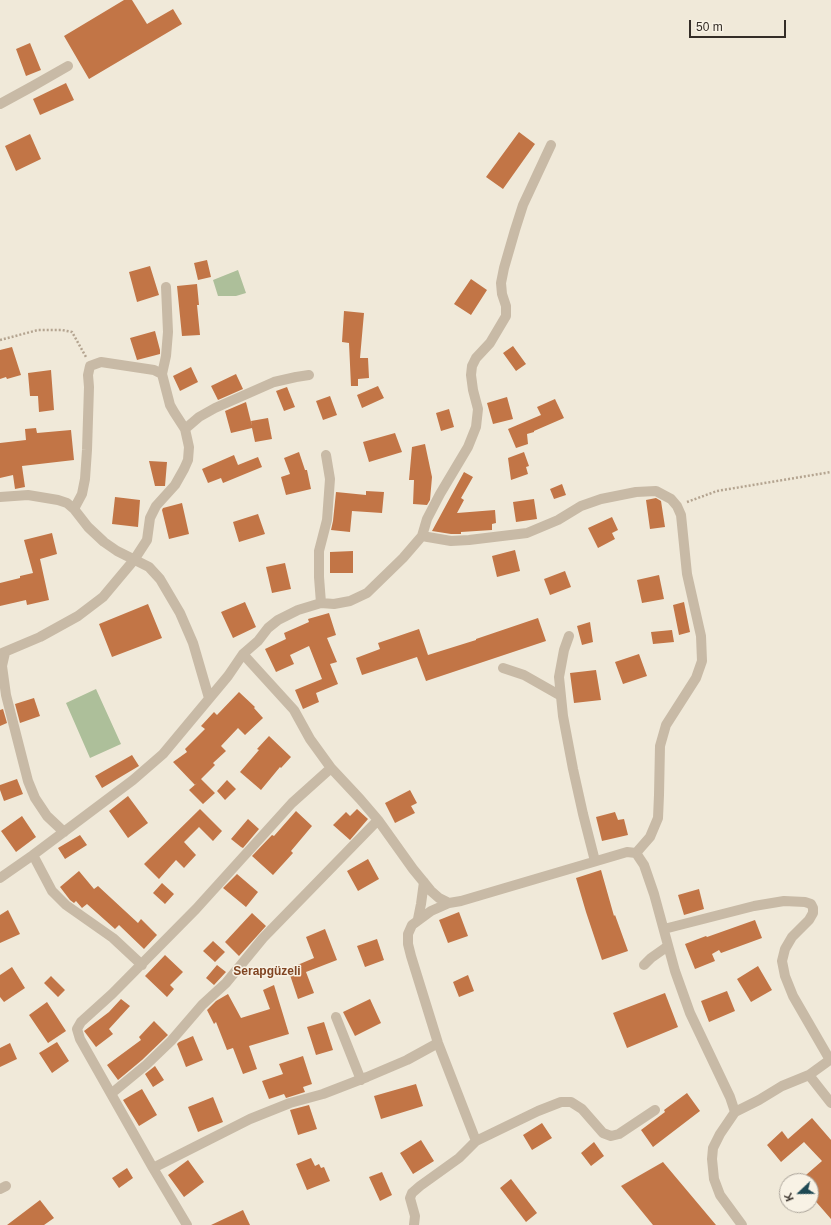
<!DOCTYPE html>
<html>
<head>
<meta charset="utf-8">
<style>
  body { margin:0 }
  #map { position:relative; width:831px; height:1225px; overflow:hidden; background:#f0e9d9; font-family:Arial,sans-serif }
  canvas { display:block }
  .north { position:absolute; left:779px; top:1173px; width:40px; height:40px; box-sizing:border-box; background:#f8f2e5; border:1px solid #aaa399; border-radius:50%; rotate:248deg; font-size:11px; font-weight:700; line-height:16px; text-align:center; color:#342d27 }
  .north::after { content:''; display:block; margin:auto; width:14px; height:18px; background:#1e4954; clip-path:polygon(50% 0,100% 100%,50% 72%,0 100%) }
  .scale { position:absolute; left:689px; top:20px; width:97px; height:18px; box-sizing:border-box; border:2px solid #342d27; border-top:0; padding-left:5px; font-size:12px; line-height:14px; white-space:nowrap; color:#342d27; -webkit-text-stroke:3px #f8f2e5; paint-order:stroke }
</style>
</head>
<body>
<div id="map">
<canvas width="831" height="1225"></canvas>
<div class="north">K</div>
<div class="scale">50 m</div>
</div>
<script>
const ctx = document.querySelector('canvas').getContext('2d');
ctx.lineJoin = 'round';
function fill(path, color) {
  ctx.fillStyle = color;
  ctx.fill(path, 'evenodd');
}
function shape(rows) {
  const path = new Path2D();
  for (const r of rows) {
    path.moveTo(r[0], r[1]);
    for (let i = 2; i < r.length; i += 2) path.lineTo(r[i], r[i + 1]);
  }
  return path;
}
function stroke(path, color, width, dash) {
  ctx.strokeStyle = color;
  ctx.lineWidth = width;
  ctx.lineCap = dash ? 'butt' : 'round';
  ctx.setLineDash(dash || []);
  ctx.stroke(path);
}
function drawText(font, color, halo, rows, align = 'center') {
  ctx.font = font + ' Arial,sans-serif';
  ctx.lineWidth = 3;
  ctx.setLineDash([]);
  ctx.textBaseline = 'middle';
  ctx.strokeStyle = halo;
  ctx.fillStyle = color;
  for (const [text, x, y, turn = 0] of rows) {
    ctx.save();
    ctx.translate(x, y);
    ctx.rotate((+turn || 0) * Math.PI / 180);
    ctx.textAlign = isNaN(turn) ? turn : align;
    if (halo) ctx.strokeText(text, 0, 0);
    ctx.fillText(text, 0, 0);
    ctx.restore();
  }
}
fill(shape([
  [238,270,246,293,236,296,218,296,213,280],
  [96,689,121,744,90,758,66,703]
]), '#adbf9a');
fill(shape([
  [124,0,132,0,147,24,173,9,182,24,89,79,64,36],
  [30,43,41,70,26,76,16,49],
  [66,83,74,100,40,115,33,99],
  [519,132,535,144,503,189,486,177],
  [30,134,41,159,16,171,5,146],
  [207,260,211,277,198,280,194,263],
  [150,266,159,295,137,302,129,272],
  [471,279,487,290,471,315,454,304],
  [197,284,199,305,197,305,200,335,182,336,177,286],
  [344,311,364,313,360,358,368,358,369,378,358,379,358,386,351,386,349,343,342,342],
  [155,331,160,350,160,354,137,360,130,338],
  [513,346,526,364,516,371,503,353],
  [12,347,21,375,7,379,6,377,0,379,0,350],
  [191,367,198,382,180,391,173,376],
  [51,370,54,410,39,412,38,396,30,396,28,373],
  [236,374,243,389,218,400,211,386],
  [378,386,384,398,362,408,357,395],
  [287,387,295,407,284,411,276,391],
  [330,396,337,415,323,420,316,401],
  [507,397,513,419,493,424,487,403],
  [555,399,564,418,534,431,534,432,527,434,528,444,516,448,508,429,541,415,537,407],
  [246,402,252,426,251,421,268,418,272,439,255,442,252,428,231,433,225,411],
  [449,409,454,427,441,431,436,413],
  [36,428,37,433,71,430,74,460,22,466,25,487,15,489,13,475,0,478,0,443,26,440,25,429],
  [395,433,402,452,369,462,363,442],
  [425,444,432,477,430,500,427,505,413,504,414,480,409,480,412,447],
  [299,452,305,470,307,470,311,489,286,495,281,477,290,474,284,458],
  [524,452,529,466,526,467,528,474,511,480,508,458],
  [234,455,238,465,258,457,262,467,223,483,221,478,208,483,202,469],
  [149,461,167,462,165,486,155,486],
  [464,472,473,477,461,498,464,500,457,513,495,510,496,523,492,524,492,530,461,532,461,534,451,534,432,531],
  [562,484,566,495,554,499,550,489],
  [366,491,384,492,382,513,352,511,350,532,331,530,333,521,336,492,366,495],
  [115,497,140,500,138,527,112,524],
  [656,498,661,501,665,527,650,529,646,500],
  [534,499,537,519,516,522,513,502],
  [182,503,189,534,169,539,162,510,163,508],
  [258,514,265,534,239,542,233,522],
  [612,517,618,530,612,533,615,539,598,548,588,528],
  [52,533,57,554,40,559,49,600,27,605,26,600,0,606,0,583,20,578,20,576,33,573,24,540],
  [515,550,520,571,497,577,492,556],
  [353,551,353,573,330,573,330,552],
  [285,563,291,589,272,593,266,567],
  [565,571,571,587,550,595,544,579],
  [659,575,664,599,642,603,637,580],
  [245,602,256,627,233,638,221,612],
  [684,602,690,632,679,635,673,605],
  [148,604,162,638,112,657,99,624],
  [329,613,336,635,327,638,337,662,330,664,338,684,316,693,319,702,303,709,295,690,322,679,309,646,290,655,294,664,276,672,265,649,286,639,284,633,309,622,308,619],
  [538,618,546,641,426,681,417,657,362,675,356,658,380,649,378,643,419,629,428,655,476,640,476,639],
  [590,622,593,642,582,645,577,626],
  [672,630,674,642,653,644,651,632],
  [639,654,647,676,623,684,615,662],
  [596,670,601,700,574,703,570,673],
  [239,692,255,707,254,708,263,718,245,735,238,728,221,746,226,751,213,763,215,765,201,779,215,793,203,804,189,790,197,783,195,785,173,762,187,752,185,749,205,729,201,726,214,712,217,715],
  [34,698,40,716,20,723,15,704],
  [3,709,7,723,0,726,0,710],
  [269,736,291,757,281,768,280,767,261,790,240,772,259,750,257,749],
  [132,755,139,766,102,788,95,776],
  [17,779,23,794,4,801,0,790,0,785],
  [227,780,236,789,225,800,217,791],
  [410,790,417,803,411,806,415,813,395,823,385,803],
  [128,796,148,823,128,838,109,811],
  [200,809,222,831,213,841,199,827,184,842,196,855,184,868,176,860,159,879,144,864],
  [357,809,368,819,350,840,333,825,346,812,350,816],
  [296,811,312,826,291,851,293,853,273,875,252,856,272,835,274,836],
  [615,812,618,820,624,819,628,835,602,841,596,817],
  [22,816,36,837,16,852,1,831],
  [248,819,259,829,243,848,241,847,231,839],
  [80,835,87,845,65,859,58,848],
  [368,859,379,879,358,891,347,871],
  [601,870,614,916,615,915,628,951,602,960,586,912,576,878],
  [79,871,94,889,98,886,138,923,141,919,157,935,144,949,119,925,115,929,87,904,82,908,76,901,74,903,70,900,60,887],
  [237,874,258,892,246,907,223,888],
  [162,883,174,894,165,904,153,893],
  [699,889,704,909,684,915,678,895],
  [8,910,20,934,0,943,0,915],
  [459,912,468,936,448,943,439,920],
  [252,913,266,926,239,956,225,942],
  [755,920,762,938,721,953,719,950,712,954,715,961,695,969,685,944,706,936,707,937],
  [325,929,337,960,306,972,314,993,298,999,288,969,314,958,306,937],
  [377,939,384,960,365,967,357,946],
  [213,941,225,952,215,962,203,951],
  [165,955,183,972,170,985,174,989,167,997,145,976],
  [217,965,226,972,214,985,206,978],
  [758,966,772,990,751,1002,737,979],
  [12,967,25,988,4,1002,0,997,0,975],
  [468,975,474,991,459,997,453,982],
  [51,976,65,990,58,997,44,983],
  [274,985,289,1034,249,1046,257,1069,243,1074,233,1048,227,1050,216,1022,214,1024,207,1010,216,1001,228,994,241,1018,270,1009,263,990],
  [727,991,735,1011,709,1022,701,1001],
  [665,993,678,1027,627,1048,613,1013],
  [121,999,130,1006,109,1029,113,1034,96,1047,84,1031,109,1012],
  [370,999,381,1023,355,1036,343,1012],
  [47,1002,66,1031,48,1043,29,1015],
  [154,1021,168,1035,142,1060,118,1080,107,1065,141,1040,139,1037],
  [324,1022,333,1050,316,1055,307,1027],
  [193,1036,203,1060,186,1067,177,1044,179,1042],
  [57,1042,69,1061,52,1073,39,1053],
  [10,1043,17,1059,0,1067,0,1048],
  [303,1056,312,1084,303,1087,305,1092,286,1098,284,1094,269,1099,262,1081,283,1074,279,1064],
  [155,1066,164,1080,153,1087,145,1074],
  [416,1084,423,1106,381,1119,374,1096],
  [142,1089,157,1115,139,1126,123,1100],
  [687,1093,700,1111,653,1147,641,1130,665,1112,664,1110],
  [213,1097,223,1122,198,1132,188,1107],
  [309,1105,317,1129,298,1135,290,1110],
  [812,1118,831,1140,831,1219,811,1196,811,1181,799,1181,822,1161,804,1142,781,1162,767,1145,782,1131,788,1139],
  [542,1123,552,1138,532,1150,523,1135],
  [421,1140,434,1161,413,1174,400,1153],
  [594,1142,604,1156,591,1166,581,1153],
  [311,1158,315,1166,319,1164,321,1168,324,1167,330,1181,307,1190,296,1164],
  [188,1160,204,1182,184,1197,168,1175],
  [663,1162,716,1225,653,1225,621,1186],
  [127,1168,133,1178,119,1188,112,1178],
  [382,1172,392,1195,380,1201,369,1177],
  [511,1179,537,1213,526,1222,500,1188],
  [40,1200,54,1218,44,1225,7,1225],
  [243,1210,250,1225,211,1225]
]), '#c27546');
stroke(shape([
  [0,340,38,330,62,330,72,332,86,357],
  [687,502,717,491,831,472]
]), '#b4a490', 2.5, [2, 2]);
stroke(shape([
  [0,104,33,86,68,66],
  [162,374,166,356,168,332,166,287],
  [185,429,199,417,215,408,274,382,296,377,309,375],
  [0,497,28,495,58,500,67,503,74,509,88,527,104,542,117,551,149,567,160,579,180,613,193,643,209,698],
  [422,536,451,541,469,540,527,533,558,520,581,506,601,499,636,492,656,491,671,499,677,506,681,515,687,574,701,636,702,661,696,678,666,725,660,746,659,795,658,818,650,837,636,853],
  [321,603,319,577,319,551,327,520,330,479,326,455],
  [569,636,564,650,559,677,563,716,573,769,583,814,595,861],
  [5,653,2,666,6,695,28,781,35,798,47,816,64,832],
  [0,654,40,637,78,616,103,597,134,560,147,540,150,518,156,506,175,485,184,469,188,460,189,447,185,429,174,412,170,405,162,374,154,370,101,362,90,366,88,375,89,387,87,450,85,479,82,494,74,509],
  [243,654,294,710,310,739,331,768,360,799,378,820,413,869,431,891,439,898,449,903,461,901,627,852,636,853,644,865,654,894,675,971,690,1013,730,1097,735,1112,720,1134,713,1148,712,1159,714,1179,720,1195,742,1225],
  [503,668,524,675,561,696],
  [33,855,52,891,66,905,113,938,142,965],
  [0,878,33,855,133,780,163,754,228,676,243,654,258,641,268,628,278,620,298,610,321,603,334,604,350,601,367,593,403,558,422,536,427,519,440,494,468,447,476,427,478,409,473,390,471,375,472,366,476,358,490,343,506,316,506,306,502,294,501,283,504,268,515,230,523,205,551,145],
  [449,903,431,911,412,925,408,934,408,944,411,956,438,1043,476,1141],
  [418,919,421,904,424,882],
  [664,929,754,906,784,901,805,902,811,904,813,908,813,913,809,920,792,937,785,949,782,961,785,976,793,996,830,1060],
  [644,965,651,958,668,946],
  [336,1017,361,1080],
  [809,1075,831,1059],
  [112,1093,146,1065,171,1041,202,1005,226,983,263,938,378,820],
  [735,1112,759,1100,782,1086,809,1075,831,1103],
  [153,1168,250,1119,290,1103,323,1094,367,1077,407,1060,438,1043],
  [0,1189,6,1186],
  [187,1225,153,1168,80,1039,77,1029,81,1022,112,994,196,909,292,803,331,768],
  [414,1225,415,1216,410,1198,412,1193,420,1186,459,1158,476,1141,538,1111,561,1102,571,1102,582,1109,603,1133,611,1136,619,1134,655,1110]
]), '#c8baa6', 10);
drawText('bold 12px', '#804522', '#f8f2e5', [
  ["Serapgüzeli",267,972]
]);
</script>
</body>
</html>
